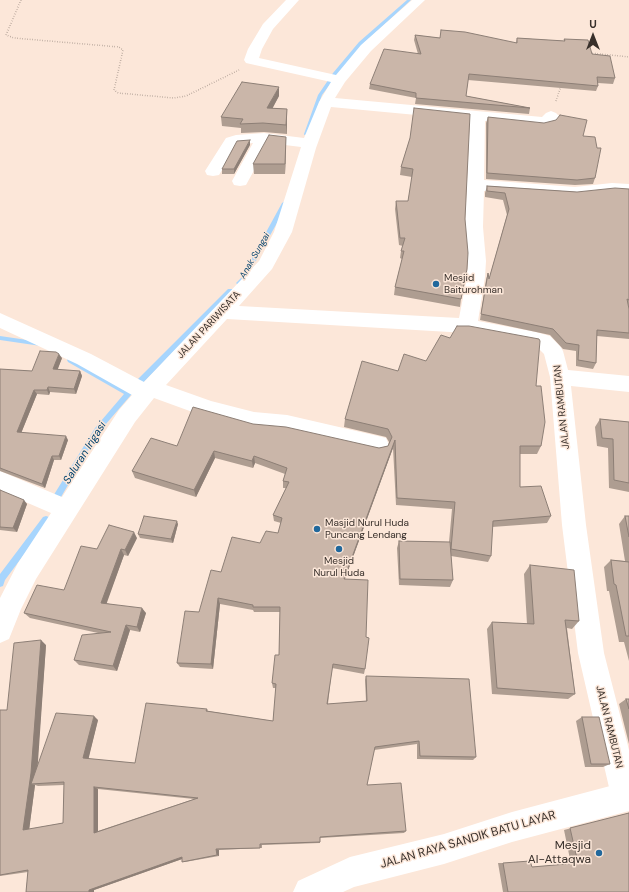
<!DOCTYPE html>
<html>
<head>
<meta charset="utf-8">
<style>
  body { margin:0 }
  #map { position:relative; width:629px; height:892px; overflow:hidden; background:#fce7d9; font-family:"DM Sans",sans-serif }
  canvas { display:block }
  .north { position:absolute; left:573px; top:16px; width:40px; height:40px; -webkit-text-stroke:3px #fce7d9; paint-order:stroke; rotate:0deg; font-size:11px; font-weight:700; line-height:16px; text-align:center; color:#38302b }
  .north::after { content:''; display:block; margin:auto; width:14px; height:18px; background:#38302b; clip-path:polygon(50% 0,100% 100%,50% 72%,0 100%) }
</style>
</head>
<body>
<div id="map">
<canvas width="629" height="892"></canvas>
<div class="north">U</div>
</div>
<script>
const ctx = document.querySelector('canvas').getContext('2d');
ctx.lineJoin = 'round';
function shape(rows) {
  const path = new Path2D();
  for (const r of rows) {
    path.moveTo(r[0], r[1]);
    for (let i = 2; i < r.length; i += 2) path.lineTo(r[i], r[i + 1]);
  }
  return path;
}
function fill(path, color) {
  ctx.fillStyle = color;
  ctx.fill(path, 'evenodd');
}
function stroke(path, color, width, dash) {
  ctx.strokeStyle = color;
  ctx.lineWidth = width;
  ctx.lineCap = dash ? 'butt' : 'round';
  ctx.setLineDash(dash || []);
  ctx.stroke(path);
}
function drawText(font, color, halo, rows, align = 'center') {
  ctx.font = font + ' "DM Sans",sans-serif';
  ctx.lineWidth = 3;
  ctx.setLineDash([]);
  ctx.textBaseline = 'middle';
  ctx.strokeStyle = halo;
  ctx.fillStyle = color;
  for (const [text, x, y, turn = 0] of rows) {
    ctx.save();
    ctx.translate(x, y);
    ctx.rotate((+turn || 0) * Math.PI / 180);
    ctx.textAlign = isNaN(turn) ? turn : align;
    if (halo) ctx.strokeText(text, 0, 0);
    ctx.fillText(text, 0, 0);
    ctx.restore();
  }
}
fill(shape([
  [407,0,411,0,363,44,337,75,322,95,308,134,304,135,304,134,318,95,333,73,359,42,407,0],
  [285,201,288,203,246,279,241,284,237,284,236,283,241,278,282,203,285,201],
  [228,289,232,289,233,291,131,395,99,432,61,497,58,498,55,497,54,495,55,493,95,428,124,394,68,362,67,360,68,358,72,358,128,389,228,289],
  [0,336,41,342,44,344,41,346,0,340,0,336],
  [46,516,49,517,50,519,49,521,5,580,3,586,0,587,0,574,43,517,46,516]
]), '#a7d5fd');
stroke(shape([
  [21,0,6,35,14,38,119,47,123,50,114,90,118,93,174,98,186,96,239,70],
  [590,53,629,57],
  [556,101,561,86]
]), '#93857c', 1.5, [0.5, 2]);
fill(shape([
  [286,0,299,0,273,29,262,49,259,58,336,75,361,45,412,0,425,0,371,51,345,82,335,98,542,117,546,113,551,111,556,113,559,116,554,124,542,127,485,121,484,180,575,187,612,183,629,184,629,194,612,193,575,197,484,191,483,227,486,261,485,277,478,321,536,332,550,336,560,346,563,351,568,370,629,376,629,392,571,386,586,525,604,653,629,750,629,809,626,811,616,806,611,796,578,653,562,525,550,377,544,354,536,346,467,333,227,319,166,385,211,401,254,412,287,415,378,436,386,438,389,445,386,452,378,454,287,433,254,430,209,418,154,398,135,422,36,579,21,609,9,639,0,643,0,598,18,563,51,513,0,491,0,471,62,497,119,410,132,395,77,364,0,328,0,313,91,354,144,382,259,261,274,232,301,147,269,143,246,185,240,186,234,185,232,181,253,143,237,145,219,175,213,176,207,175,205,171,226,138,236,135,264,133,304,138,319,102,331,82,246,63,244,60,248,49,263,24,286,0],
  [331,107,470,120,465,227,468,261,467,277,459,318,239,306,272,269,292,232,316,148,331,107]
]), '#fff');
fill(shape([
  [629,781,629,811,512,842,444,864,354,887,343,892,293,892,298,881,350,857,444,834,512,812,629,781]
]), '#fff');
fill(shape([
  [415,35,440,38,516,43,517,38,564,41,564,39,592,54,615,78,613,84,598,83,598,86,596,91,468,80,466,96,530,108,529,114,415,104,416,98,369,89,370,84,418,54,414,40],
  [279,96,272,108,287,109,287,134,264,132,241,133,241,128,222,126,221,117],
  [488,117,583,136,595,178,593,184,575,185,486,179,486,123],
  [286,137,286,147,285,174,254,174,253,164],
  [410,138,461,299,460,307,394,295,395,287,402,259,400,258,401,251,403,246,399,245,395,209,396,201,408,201,412,177,400,175,401,167],
  [250,145,234,174,222,174,222,169],
  [487,186,577,192,629,192,629,306,628,306,629,309,629,339,597,336,596,363,593,369,576,366,576,351,563,349,550,335,480,320,486,280,488,273,489,279,507,215,503,200,485,197,485,193],
  [62,358,57,370,80,371,82,376,76,394,50,392,49,395,37,394,21,433,68,440,61,460,54,460,45,488,0,471,0,369,32,371],
  [426,361,536,386,541,446,537,454,520,454,520,487,551,516,547,523,492,527,491,556,488,562,451,556,453,580,450,587,399,585,397,548,399,541,449,542,452,509,396,505,393,448,345,579,365,669,364,674,332,668,328,704,366,701,365,680,366,676,476,757,473,760,417,759,417,744,374,750,367,785,406,831,404,833,320,838,320,843,262,845,262,848,219,850,219,856,185,862,182,862,182,859,94,890,94,892,26,892,28,872,0,876,0,710,7,710,46,645,37,766,98,720,88,759,135,763,207,709,208,711,273,721,276,688,273,688,272,683,279,655,280,612,254,612,253,610,220,604,213,669,180,667,177,663,199,612,221,572,260,543,278,533,281,523,274,521,273,515,286,488,283,488,283,481,285,474,255,463,253,468,215,458,196,497,135,478,132,471,177,446,253,424,379,448,388,446,389,442,386,437,344,427,345,419,398,371],
  [35,785,38,786,64,785,63,823,29,829],
  [98,789,194,799,98,831],
  [600,419,629,422,629,492,609,488,608,448,597,446,595,427],
  [0,490,27,504,17,532,0,530],
  [625,516,629,516,629,661,624,642,619,642,609,591,607,591,604,567,611,560,625,561,619,524],
  [178,524,173,543,140,538,138,534],
  [137,538,128,556,124,555,106,603,146,613,140,632,130,630,117,671,79,665,74,660,98,633,30,618,24,613,64,590,97,549],
  [530,565,579,621,572,629,567,628,575,694,568,699,492,694,487,629,492,622,527,624,524,574],
  [626,699,629,699,629,744,619,704],
  [582,717,610,764,603,767,585,767,576,721],
  [629,813,629,892,502,892,503,892,498,863,503,863,532,867,571,864,564,830]
]), '#ae9d91');
fill(shape([
  [279,87,279,96,268,117,267,108],
  [287,109,287,134,286,125],
  [286,137,286,147,285,174,285,164],
  [250,140,250,145,234,174,234,169],
  [59,354,62,358,56,374,53,369],
  [80,371,82,376,76,394,74,389],
  [48,387,50,392,49,395,47,390],
  [34,390,37,394,20,436,17,432],
  [66,436,68,440,61,460,59,456],
  [395,440,393,448,343,584,344,579],
  [214,451,215,458,196,497,194,490],
  [52,456,54,460,45,488,42,484],
  [254,456,255,463,253,468,252,461],
  [24,500,27,504,17,532,13,528],
  [177,521,178,524,173,543,171,539],
  [134,532,137,538,128,556,125,550],
  [121,549,124,555,105,608,101,603],
  [218,598,220,604,213,669,211,664],
  [142,608,146,613,140,632,137,627],
  [126,625,130,630,117,671,113,666],
  [41,640,46,645,37,776,31,784,35,785,29,831,23,830],
  [94,716,98,720,88,761,83,758],
  [94,787,98,789,98,834,94,833],
  [216,849,219,850,219,856,217,855],
  [182,857,185,858,94,890,94,892,89,892,89,890]
]), '#8d7f76');
const building = shape([
  [441,30,465,32,517,43,517,38,565,41,564,39,588,40,592,54,610,56,615,78,597,77,598,86,469,74,466,96,530,108,416,98,416,93,370,84,384,49,421,54,415,35,440,38,441,30],
  [242,82,279,87,267,108,287,109,286,125,263,123,240,124,243,119,221,117,242,82],
  [414,108,470,114,465,219,468,253,467,269,461,299,395,287,404,251,401,251,405,238,400,238,396,201,408,201,413,169,401,167,410,138,414,108],
  [560,115,587,120,583,136,595,137,597,148,601,148,595,178,577,180,487,173,488,117,544,123,556,120,560,115],
  [269,135,286,137,285,164,253,164,269,135],
  [250,140,234,169,222,169,237,141,250,140],
  [487,186,577,192,615,188,629,189,629,300,627,299,629,309,629,333,597,330,596,363,578,360,579,345,566,343,553,329,481,314,488,273,489,279,509,209,505,193,487,191,487,186],
  [457,326,469,326,539,339,540,341,536,386,541,386,545,422,541,446,520,446,520,487,541,486,551,516,493,521,491,556,451,549,455,502,397,498,395,440,344,579,368,580,366,637,369,638,365,669,333,664,327,704,367,701,366,676,469,679,476,757,420,756,419,741,375,747,367,785,401,783,406,831,320,837,320,842,260,844,260,848,216,849,217,855,182,862,182,857,89,890,89,892,26,892,28,870,0,875,0,710,7,710,14,643,41,640,31,773,23,830,63,823,64,782,31,784,56,713,94,716,83,758,135,763,146,703,207,709,206,711,273,721,276,684,272,683,275,655,279,655,280,607,253,607,253,605,218,598,211,664,177,663,185,611,199,612,211,570,221,572,232,537,260,543,266,531,278,533,282,518,273,515,289,482,283,481,287,468,254,456,252,461,214,451,194,490,132,471,151,438,177,446,193,407,253,424,286,427,379,448,388,446,392,437,388,429,345,419,362,361,398,371,404,354,426,361,441,335,450,338,457,326],
  [94,787,198,798,94,833,94,787],
  [40,351,56,352,59,354,53,369,80,371,74,389,48,387,47,390,34,390,17,432,66,436,59,456,52,456,42,484,0,468,0,369,32,371,40,351],
  [600,419,629,422,629,483,614,480,613,439,602,438,600,419],
  [0,490,24,500,13,528,0,527,0,490],
  [144,516,177,521,171,539,138,534,144,516],
  [625,516,629,516,629,537,625,516],
  [109,525,134,532,125,550,121,549,101,603,142,608,137,627,126,625,113,666,74,660,82,635,111,632,24,613,37,585,64,590,81,546,97,549,109,525],
  [399,541,450,542,453,580,400,579,399,541],
  [611,560,629,562,629,636,626,636,616,585,614,584,611,560],
  [530,565,574,570,579,621,565,620,575,694,497,688,492,622,534,624,530,565],
  [626,699,629,699,629,709,626,699],
  [582,717,599,717,610,764,591,764,582,717],
  [629,813,629,892,508,892,503,863,530,861,532,867,578,863,570,828,629,813]
]);
fill(building, '#cab6a9');
stroke(building, '#8d7f76', 1);
for (const [x, y, r, color] of [
  [436,284,4,"#21689c"],
  [317,529,4,"#21689c"],
  [339,549,4,"#21689c"],
  [599,853,4,"#21689c"]
]) {
  const dot = new Path2D();
  dot.arc(x, y, r, 0, 2 * Math.PI);
  ctx.fillStyle = color;
  ctx.fill(dot);
  stroke(dot, '#fce7d9', 1.5);
}
drawText('italic 9px', '#06456f', '#fce7d9', [
  ["Anak Sungai",255,256,-60]
]);
drawText('10px', '#38302b', '#fce7d9', [
  ["Mesjid",444,278],
  ["Baiturohman",444,290],
  ["Masjid Nurul Huda",325,523],
  ["Puncang Lendang",325,535],
  ["Mesjid",339,561,"center"],
  ["Nurul Huda",339,573,"center"]
], 'left');
drawText('10px', '#38302b', '#fce7d9', [
  ["JALAN PARIWISATA",209,325,-47],
  ["JALAN RAMBUTAN",562,407,-96],
  ["JALAN RAMBUTAN",609,727,76]
]);
drawText('italic 11px', '#06456f', '#fce7d9', [
  ["Saluran Irigasi",85,453,-58]
]);
drawText('12px', '#38302b', '#fce7d9', [
  ["JALAN RAYA SANDIK BATU LAYAR",468,840,-16]
]);
drawText('12px', '#38302b', '#fce7d9', [
  ["Mesjid",591,846],
  ["Al-Attaqwa",591,860]
], 'right');
</script>
</body>
</html>
